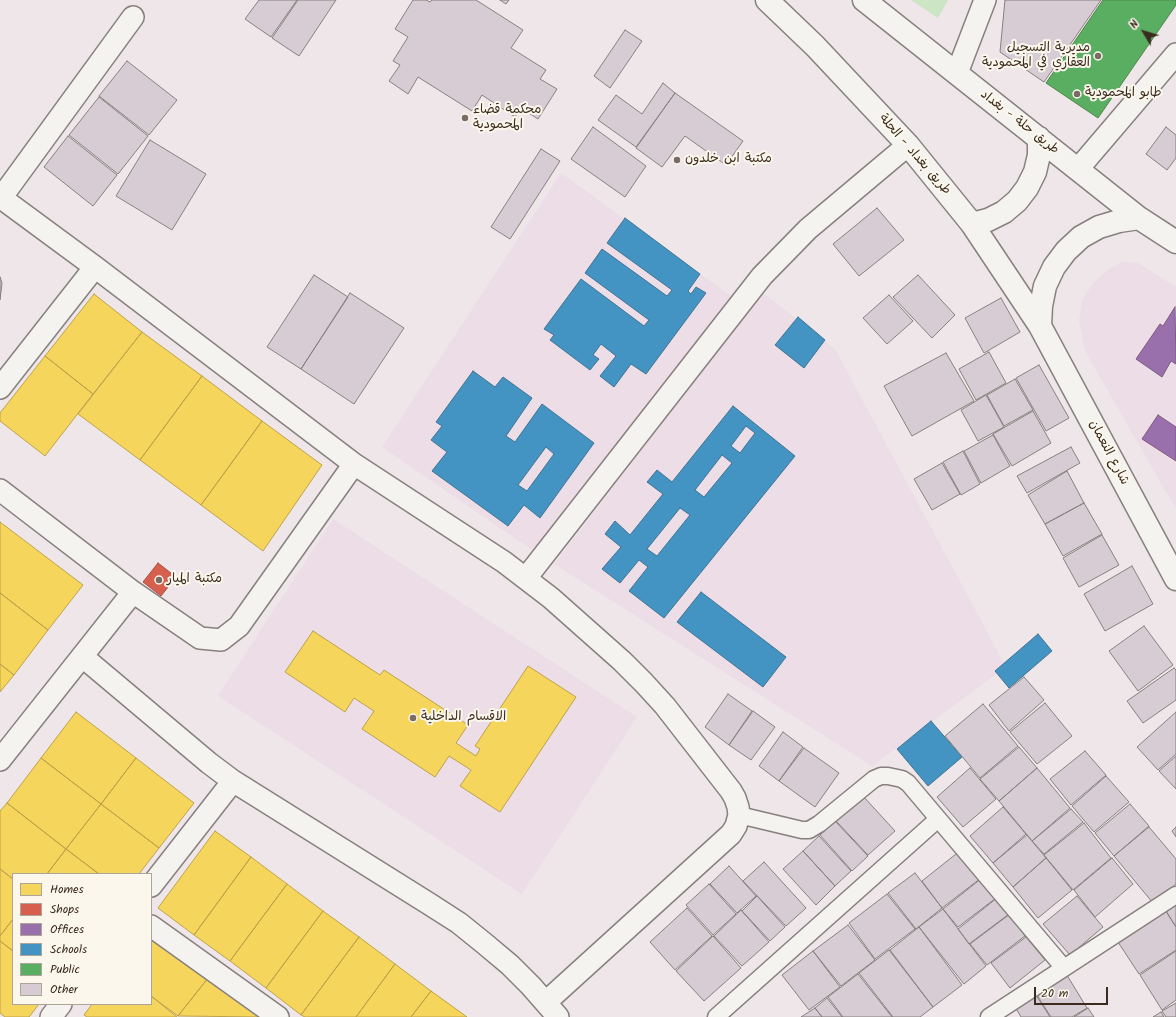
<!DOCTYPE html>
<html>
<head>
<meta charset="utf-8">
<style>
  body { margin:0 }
  #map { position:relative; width:1176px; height:1017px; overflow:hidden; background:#eee6e9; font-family:Kalam,sans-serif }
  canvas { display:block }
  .legend { position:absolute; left:12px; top:873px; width:140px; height:132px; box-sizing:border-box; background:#fbf7ec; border:1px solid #aea59a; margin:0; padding:5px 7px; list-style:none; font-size:12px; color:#3b2a1e }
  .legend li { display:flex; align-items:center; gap:8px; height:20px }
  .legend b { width:20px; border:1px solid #aea59a }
  .north { position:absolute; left:1124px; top:12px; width:40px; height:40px; -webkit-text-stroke:3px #fbf7ec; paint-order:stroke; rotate:308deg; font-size:11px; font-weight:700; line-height:16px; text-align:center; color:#3b2a1e }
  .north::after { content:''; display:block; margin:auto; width:14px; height:18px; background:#3b2a1e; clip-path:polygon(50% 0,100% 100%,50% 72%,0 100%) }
  .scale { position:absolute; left:1034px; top:987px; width:74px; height:18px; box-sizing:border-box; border:2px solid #3b2a1e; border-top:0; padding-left:5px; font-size:12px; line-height:14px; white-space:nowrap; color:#3b2a1e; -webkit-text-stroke:3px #fbf7ec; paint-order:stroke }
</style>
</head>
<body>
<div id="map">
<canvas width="1176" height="1017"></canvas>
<ul class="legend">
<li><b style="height:11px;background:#f6d55c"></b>Homes</li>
<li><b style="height:11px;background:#d6604d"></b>Shops</li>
<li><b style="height:11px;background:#9970ab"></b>Offices</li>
<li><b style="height:11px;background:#4393c3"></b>Schools</li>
<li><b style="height:11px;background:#5aae61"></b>Public</li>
<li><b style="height:11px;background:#d7ccd4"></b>Other</li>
</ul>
<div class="north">N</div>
<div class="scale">20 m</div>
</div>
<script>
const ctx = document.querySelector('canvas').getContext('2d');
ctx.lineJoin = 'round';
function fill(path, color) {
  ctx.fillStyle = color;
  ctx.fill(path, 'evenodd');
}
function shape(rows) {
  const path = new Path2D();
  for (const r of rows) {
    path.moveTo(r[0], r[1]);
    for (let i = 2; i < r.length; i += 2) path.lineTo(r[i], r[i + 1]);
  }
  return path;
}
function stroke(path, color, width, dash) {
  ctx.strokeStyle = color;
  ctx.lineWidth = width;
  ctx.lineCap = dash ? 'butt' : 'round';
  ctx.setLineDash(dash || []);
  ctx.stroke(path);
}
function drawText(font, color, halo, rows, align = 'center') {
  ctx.font = font + ' Kalam,"Playpen Sans Arabic",sans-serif';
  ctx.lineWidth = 4;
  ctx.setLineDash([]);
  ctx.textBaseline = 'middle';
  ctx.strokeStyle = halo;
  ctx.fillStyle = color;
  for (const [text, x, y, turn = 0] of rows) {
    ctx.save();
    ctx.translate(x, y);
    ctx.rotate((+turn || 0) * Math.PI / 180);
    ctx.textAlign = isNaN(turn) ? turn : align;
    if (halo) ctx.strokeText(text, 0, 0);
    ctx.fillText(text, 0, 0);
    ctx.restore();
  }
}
fill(shape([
  [561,173,731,296,639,416,538,554,382,447],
  [1121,262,1138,263,1176,287,1176,509,1085,351,1079,322,1082,300,1092,285,1105,272],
  [763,293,835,349,1006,667,872,766,554,564],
  [333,519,637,717,522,894,218,696]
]), '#ecdde7');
fill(shape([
  [911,0,948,0,938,18]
]), '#cce5c4');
const homes = shape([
  [94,294,142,332,93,394,45,356,94,294],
  [142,332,202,376,140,460,78,414,142,332],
  [45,356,93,394,45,456,0,421,0,413,45,356],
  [202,376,262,421,201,505,140,460,202,376],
  [262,421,322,465,263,551,201,505,262,421],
  [0,522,83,585,48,630,0,593,0,522],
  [0,593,48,630,14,675,0,664,0,593],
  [313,631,380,675,384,670,468,725,456,743,476,756,480,749,475,746,528,666,576,697,500,812,460,786,471,770,449,756,435,777,362,729,374,711,354,698,345,712,285,672,313,631],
  [0,664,14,675,0,692,0,664],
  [76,712,136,758,101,804,41,758,76,712],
  [41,758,101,804,66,849,7,803,41,758],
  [136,758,194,803,159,848,101,804,136,758],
  [7,803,66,849,47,874,13,874,13,879,0,869,0,811,7,803],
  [101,804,159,848,139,874,99,874,66,849,101,804],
  [215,831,251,857,194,935,158,908,215,831],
  [66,849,99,874,47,874,66,849],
  [251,857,287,884,230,961,194,935,251,857],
  [0,869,13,879,13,919,0,936,0,869],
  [287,884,323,911,266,988,230,961,287,884],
  [323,911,359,937,301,1015,266,988,323,911],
  [13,919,13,951,0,941,0,936,13,919],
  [151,937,208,978,178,1016,151,996,151,937],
  [359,937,395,964,356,1017,305,1017,301,1015,359,937],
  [0,941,13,951,13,1004,39,1004,29,1017,5,1017,0,1013,0,941],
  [395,964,431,991,411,1017,356,1017,395,964],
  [208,978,263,1017,178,1016,208,978],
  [431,991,467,1017,411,1017,431,991],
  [151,996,177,1017,87,1017,84,1015,92,1004,151,1004,151,996]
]);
fill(homes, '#f6d55c');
stroke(homes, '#bea249', 1);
const shops = shape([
  [158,563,176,577,161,596,143,582,158,563]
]);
fill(shops, '#d6604d');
stroke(shops, '#a8503f', 1);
const offices = shape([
  [1175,307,1176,364,1171,361,1162,377,1136,359,1160,324,1163,326,1175,307],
  [1158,415,1176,427,1176,461,1142,439,1158,415]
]);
fill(offices, '#9970ab');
stroke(offices, '#7d5b81', 1);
const schools = shape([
  [625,218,700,274,688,291,691,294,696,287,706,293,646,374,631,364,614,387,600,376,616,356,601,344,593,355,599,359,590,370,550,340,554,335,544,329,581,279,644,326,649,320,585,273,602,249,667,296,672,290,607,243,625,218],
  [798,317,825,340,804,368,775,345,798,317],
  [473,371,495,387,503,377,532,398,506,436,515,442,542,404,594,443,540,518,524,505,508,526,432,471,447,452,431,440,442,426,436,422,473,371],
  [546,447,554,454,527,491,518,485,546,447],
  [733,406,795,456,664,618,629,591,648,567,639,560,620,583,602,569,621,547,605,534,615,521,630,535,663,494,647,482,657,470,672,482,733,406],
  [746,426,755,433,740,453,731,446,746,426],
  [722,455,732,463,704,497,695,490,722,455],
  [680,508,690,515,657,556,647,549,680,508],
  [701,592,786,657,763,687,677,622,701,592],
  [1038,634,1052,651,1009,688,995,671,1038,634],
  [931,721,962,757,928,786,897,749,931,721]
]);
fill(schools, '#4393c3');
stroke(schools, '#417492', 1);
const public = shape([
  [1103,0,1176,0,1176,5,1098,118,1046,83,1103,0]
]);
fill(public, '#5aae61');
stroke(public, '#51864d', 1);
const building = shape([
  [259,0,297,0,271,37,245,19,259,0],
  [298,0,336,0,299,56,272,38,298,0],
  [413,0,426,0,430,2,432,0,476,0,523,30,511,48,546,70,540,79,557,89,538,119,521,108,515,117,482,95,472,111,418,77,408,94,389,81,400,65,393,61,408,37,395,29,413,0],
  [500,0,509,0,506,4,500,0],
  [1005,0,1101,0,1044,82,1000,52,1005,0],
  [625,30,642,41,610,88,594,76,625,30],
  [127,61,177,100,149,135,99,96,127,61],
  [663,83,675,93,636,147,598,120,616,95,642,114,663,83],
  [675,93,743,141,726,165,685,136,662,167,636,148,675,93],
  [99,97,148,136,118,174,69,135,99,97],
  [593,127,646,166,625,197,571,159,593,127],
  [1166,127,1176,135,1176,158,1167,170,1146,154,1166,127],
  [68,136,117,175,93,206,44,167,68,136],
  [150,140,206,174,172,230,116,196,150,140],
  [541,149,560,161,510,239,491,227,541,149],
  [877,208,904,240,859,276,833,244,877,208],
  [314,275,348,297,301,369,267,347,314,275],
  [918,275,955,315,932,338,893,297,918,275],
  [0,277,2,283,0,300,0,277],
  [350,293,404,328,354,404,301,369,350,293],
  [889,295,913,321,887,344,863,318,889,295],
  [1001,298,1020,332,984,353,965,318,1001,298],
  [989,352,1006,383,976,400,959,369,989,352],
  [946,353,974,401,912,436,884,386,946,353],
  [1039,365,1069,418,1046,431,1016,378,1039,365],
  [1015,379,1033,410,1004,426,987,395,1015,379],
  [986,395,1004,427,978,441,961,410,986,395],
  [1033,411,1051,443,1012,466,993,434,1033,411],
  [993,435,1010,466,981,483,964,451,993,435],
  [1071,447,1080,463,1027,493,1017,476,1071,447],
  [963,451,980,484,961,495,943,462,963,451],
  [942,463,960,494,932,510,914,479,942,463],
  [1067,471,1084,503,1045,524,1028,495,1067,471],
  [1084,503,1102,534,1063,556,1045,524,1084,503],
  [1102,535,1119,565,1079,587,1063,558,1102,535],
  [1132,566,1153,604,1105,631,1084,594,1132,566],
  [1144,626,1173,665,1138,691,1109,651,1144,626],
  [1174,668,1176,670,1176,700,1143,723,1127,701,1174,668],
  [1024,677,1044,700,1009,731,989,705,1024,677],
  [728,694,752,711,729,745,705,727,728,694],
  [1045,703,1072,736,1037,764,1010,732,1045,703],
  [983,704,1018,746,980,778,945,736,983,704],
  [753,711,775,727,751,760,729,745,753,711],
  [1176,712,1176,754,1158,770,1137,747,1176,712],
  [783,732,803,747,779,781,759,766,783,732],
  [1019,747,1037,768,999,801,980,779,1019,747],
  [804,748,839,773,815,807,779,781,804,748],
  [1085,751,1106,775,1071,805,1050,779,1085,751],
  [1176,756,1176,789,1159,771,1176,756],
  [970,768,996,799,963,827,937,797,970,768],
  [1037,768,1070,808,1032,841,999,801,1037,768],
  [1106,776,1129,802,1094,832,1072,806,1106,776],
  [862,795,895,831,868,855,836,821,862,795],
  [1130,804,1149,826,1114,856,1095,833,1130,804],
  [1003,807,1026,834,993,863,970,836,1003,807],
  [1071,809,1083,822,1044,854,1032,841,1071,809],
  [835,821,868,856,852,871,820,835,835,821],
  [1084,823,1111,858,1073,890,1044,855,1084,823],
  [1149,827,1176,859,1176,884,1153,903,1114,856,1149,827],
  [1176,827,1176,837,1172,831,1176,827],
  [1027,835,1046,858,1013,887,993,863,1027,835],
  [819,836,851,871,835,886,803,851,819,836],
  [961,850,981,878,942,908,922,881,961,850],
  [803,851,835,886,816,905,783,869,803,851],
  [1046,858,1072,890,1038,918,1013,887,1046,858],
  [1112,858,1133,884,1095,917,1074,890,1112,858],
  [764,862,806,908,786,926,743,881,764,862],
  [729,866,756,896,737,913,710,884,729,866],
  [915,873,942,908,916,929,888,893,915,873],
  [982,878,996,898,958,927,943,909,982,878],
  [709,884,736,914,713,935,686,905,709,884],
  [887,894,915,929,875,959,849,923,887,894],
  [757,896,785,927,770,941,742,911,757,896],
  [1077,896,1103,927,1070,955,1043,924,1077,896],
  [997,898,1009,914,969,944,958,929,997,898],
  [1176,900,1176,927,1164,908,1176,900],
  [687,908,712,936,675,970,650,942,687,908],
  [1164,908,1176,927,1176,950,1139,974,1116,939,1164,908],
  [943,909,986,966,964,984,919,927,943,909],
  [741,910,769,942,742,966,714,936,741,910],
  [1010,914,1025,936,987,965,970,944,1010,914],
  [848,925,875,960,841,986,813,951,848,925],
  [919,927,962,985,933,1007,890,950,919,927],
  [713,936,741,968,704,1001,676,971,713,936],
  [1026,937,1045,960,1010,988,991,963,1026,937],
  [889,950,933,1007,920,1017,893,1017,859,973,889,950],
  [813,951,840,987,809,1010,782,975,813,951],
  [1176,951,1176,1000,1162,1010,1140,975,1176,951],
  [1065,972,1087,1008,1072,1017,1051,1017,1035,992,1065,972],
  [858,974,892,1017,843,1017,828,997,858,974],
  [1034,992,1050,1017,1021,1017,1014,1005,1034,992],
  [827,998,842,1017,822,1017,815,1008,827,998],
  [1176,1003,1176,1017,1166,1017,1162,1011,1176,1003],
  [815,1008,822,1017,801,1017,815,1008],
  [1088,1008,1094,1017,1074,1017,1088,1008],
  [1161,1012,1164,1017,1153,1017,1161,1012]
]);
fill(building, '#d7ccd4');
stroke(building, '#87807e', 1);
const pedestrian = shape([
  [739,815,802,830,809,830,819,824,874,779,881,776,888,776,902,779,908,783,1064,968],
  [716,1017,938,819],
  [989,1017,1176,895]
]);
const minor = shape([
  [957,73,985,0],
  [1078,169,1176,54],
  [0,197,95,267,354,464,504,562,551,598,622,661,644,683,665,706,731,791,735,798,738,807,739,815,736,826,731,834,546,1002],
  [1,198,133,17],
  [0,388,95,267],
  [0,490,133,592,200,638,221,640,239,626,354,464],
  [526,578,762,276,808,229,908,145],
  [83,657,209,763,233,781,431,905,459,923,485,944,510,965,531,986,558,1017],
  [0,760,133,592],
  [151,886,233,781],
  [151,926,278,1017],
  [51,1017,61,1004]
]);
const primary = shape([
  [767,0,815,46,908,145,972,224,1040,326,1176,579],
  [864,0,1139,218,1176,242],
  [972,224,988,220,1004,212,1017,201,1027,188,1035,172,1039,155,1039,138],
  [1040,326,1041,306,1045,286,1054,267,1066,251,1081,237,1099,227,1119,221,1139,218]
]);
stroke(pedestrian, '#87807e', 19);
stroke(minor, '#87807e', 24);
stroke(primary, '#87807e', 25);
stroke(pedestrian, '#f5f3f0', 16);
stroke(minor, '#f5f3f0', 21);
stroke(primary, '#f5f3f0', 22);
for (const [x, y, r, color] of [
  [1098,56,4,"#7a6c65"],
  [1077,94,4,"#7a6c65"],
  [465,118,4,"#7a6c65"],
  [677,160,4,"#7a6c65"],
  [159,580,4,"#7a6c65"],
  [413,718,4,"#7a6c65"]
]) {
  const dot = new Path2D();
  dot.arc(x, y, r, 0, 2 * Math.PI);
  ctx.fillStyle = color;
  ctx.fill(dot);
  stroke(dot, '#fbf7ec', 1.5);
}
drawText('13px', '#3b2a1e', '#fbf7ec', [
  ["مديرية التسجيل",1090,49,"right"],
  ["العقاري في المحمودية",1090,64,"right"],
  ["طابو المحمودية",1085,94],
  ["محكمة قضاء",473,111],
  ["المحمودية",473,126],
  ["مكتبة ابن خلدون",685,160],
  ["مكتبة الميار",167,580],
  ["الاقسام الداخلية",421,718]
], 'left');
drawText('13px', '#3b2a1e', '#fbf7ec', [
  ["طريق حلة - بغداد",1019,123,38],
  ["طريق بغداد - الحلة",914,155,49],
  ["شارع النعمان",1108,453,62]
]);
</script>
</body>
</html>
